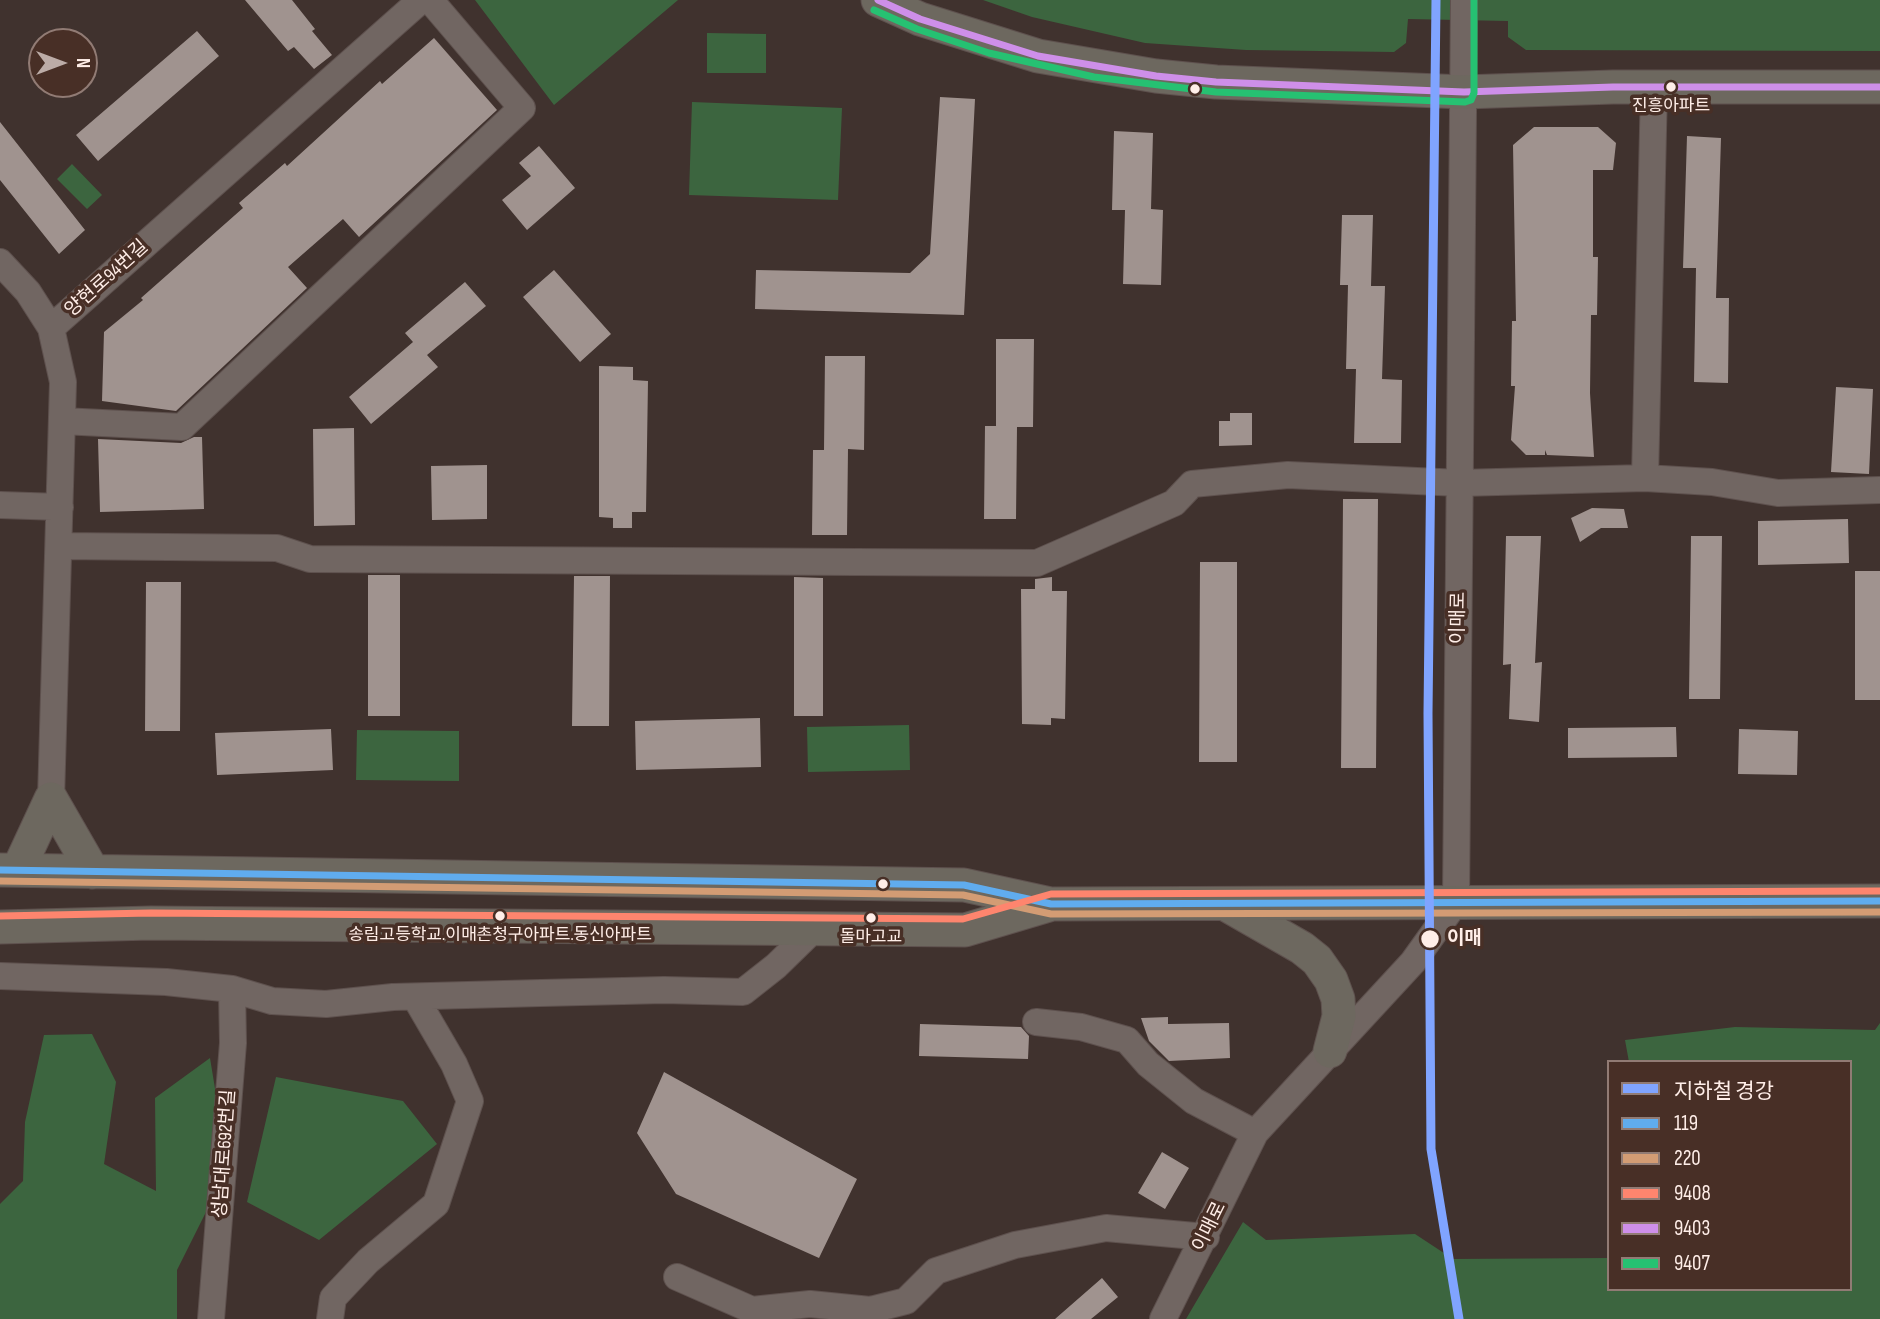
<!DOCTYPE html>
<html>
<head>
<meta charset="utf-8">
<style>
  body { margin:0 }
  #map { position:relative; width:1880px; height:1319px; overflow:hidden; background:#40322e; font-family:"Sofia Sans Condensed","Noto Sans KR",sans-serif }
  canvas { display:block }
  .legend { position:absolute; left:1607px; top:1060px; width:245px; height:231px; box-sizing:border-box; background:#482f26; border:2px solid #917b74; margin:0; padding:9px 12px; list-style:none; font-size:21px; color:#ffeee8 }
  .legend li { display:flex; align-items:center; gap:14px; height:35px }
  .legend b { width:35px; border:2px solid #917b74 }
  .north { position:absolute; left:28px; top:28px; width:70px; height:70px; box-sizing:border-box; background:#482f26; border:2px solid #917b74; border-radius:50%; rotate:90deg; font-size:19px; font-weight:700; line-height:28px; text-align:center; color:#ffeee8 }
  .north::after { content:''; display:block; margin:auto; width:24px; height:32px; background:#bcaca7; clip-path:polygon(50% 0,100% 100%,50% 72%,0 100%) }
</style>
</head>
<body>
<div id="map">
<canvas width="1880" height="1319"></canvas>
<ul class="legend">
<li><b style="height:9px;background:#80a4ff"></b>지하철 경강</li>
<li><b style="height:9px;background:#60acee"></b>119</li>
<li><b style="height:9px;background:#d39c74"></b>220</li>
<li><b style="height:9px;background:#fe856e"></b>9408</li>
<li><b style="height:9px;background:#ce8fe9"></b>9403</li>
<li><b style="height:9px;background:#26c172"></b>9407</li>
</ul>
<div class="north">N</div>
</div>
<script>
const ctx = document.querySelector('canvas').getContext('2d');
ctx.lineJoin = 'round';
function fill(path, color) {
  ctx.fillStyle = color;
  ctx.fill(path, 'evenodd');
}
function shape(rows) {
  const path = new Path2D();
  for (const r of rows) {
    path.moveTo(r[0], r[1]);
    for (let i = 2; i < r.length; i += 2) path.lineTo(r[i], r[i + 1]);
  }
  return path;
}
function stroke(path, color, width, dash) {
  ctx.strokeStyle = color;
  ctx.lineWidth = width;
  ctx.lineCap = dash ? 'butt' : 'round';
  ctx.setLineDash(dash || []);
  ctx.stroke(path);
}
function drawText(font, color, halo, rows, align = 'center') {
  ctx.font = font + ' "Sofia Sans Condensed","Noto Sans KR",sans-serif';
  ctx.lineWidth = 7;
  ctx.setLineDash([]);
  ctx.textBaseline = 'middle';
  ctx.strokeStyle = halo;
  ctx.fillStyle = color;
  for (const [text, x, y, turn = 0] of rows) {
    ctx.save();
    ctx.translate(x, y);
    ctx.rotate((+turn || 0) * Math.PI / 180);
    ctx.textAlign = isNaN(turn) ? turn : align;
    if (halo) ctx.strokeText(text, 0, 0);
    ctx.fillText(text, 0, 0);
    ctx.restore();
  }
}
fill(shape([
  [475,0,678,0,554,105],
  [983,0,1880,0,1880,51,1526,50,1508,37,1508,21,1408,19,1406,43,1394,52,1246,50,1145,43,1032,17],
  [707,33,766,34,766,73,707,73],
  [692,102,842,108,838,200,689,195],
  [72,164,102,195,87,209,57,179],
  [909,725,910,770,808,772,807,727],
  [357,730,459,731,459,781,356,780],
  [1880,1023,1880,1319,1186,1319,1243,1222,1266,1240,1415,1234,1453,1259,1609,1258,1609,1289,1850,1289,1850,1062,1629,1062,1625,1040,1735,1027,1875,1030],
  [92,1034,116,1082,104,1164,156,1191,155,1098,210,1058,228,1168,177,1270,177,1319,0,1319,0,1204,23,1181,25,1122,44,1035],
  [276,1077,403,1101,437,1144,319,1240,247,1202]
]), '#3c653f');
fill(shape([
  [245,0,292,0,315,29,312,31,332,55,314,69,294,47,288,51],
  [197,31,219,56,98,161,76,135],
  [434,38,497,110,359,237,343,219,288,267,307,288,176,411,102,401,104,332,143,300,141,298,243,208,239,203,285,163,287,166,380,81,382,84],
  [940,97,975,99,964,315,755,309,756,270,910,273,930,254],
  [0,122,85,230,59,254,0,180],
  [1534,127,1598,127,1616,143,1613,170,1593,170,1593,257,1598,257,1597,315,1591,315,1590,393,1594,457,1547,455,1545,450,1545,455,1526,455,1511,440,1515,386,1511,386,1512,321,1516,321,1513,145],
  [1114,131,1153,133,1151,209,1163,210,1161,285,1123,284,1125,210,1112,210],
  [1687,136,1721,138,1716,298,1729,298,1728,383,1694,382,1696,268,1683,268],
  [539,146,575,188,527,230,502,200,531,176,519,163],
  [1342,215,1373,215,1371,286,1385,286,1382,379,1402,380,1401,443,1354,443,1356,369,1346,369,1348,285,1340,285],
  [554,270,611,334,580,362,523,297],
  [465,282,486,306,427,355,438,367,371,424,349,397,413,342,405,333],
  [996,339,1034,339,1033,427,1017,427,1016,519,984,519,985,426,996,426],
  [825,356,865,356,864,450,848,449,847,535,812,535,813,450,824,450],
  [599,366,633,367,633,380,648,381,646,512,632,512,632,528,613,528,613,518,599,517],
  [1836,387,1873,389,1869,474,1831,472],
  [1230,413,1252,413,1252,445,1219,446,1219,421,1230,421],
  [354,428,355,525,314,526,313,429],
  [194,437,202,437,204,509,100,512,98,439,181,443],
  [487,465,487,519,432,520,431,466],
  [1343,499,1378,499,1376,768,1341,768],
  [1592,508,1624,509,1628,528,1601,528,1580,542,1571,518],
  [1848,519,1849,563,1758,565,1758,521],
  [1506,536,1541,536,1535,663,1542,662,1539,722,1509,719,1511,664,1503,665],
  [1691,536,1722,536,1720,699,1689,699],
  [1200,562,1237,562,1237,762,1199,762],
  [1855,571,1880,571,1880,700,1855,700],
  [368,575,400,575,400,716,368,716],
  [574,576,610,576,609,726,572,726],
  [794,577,823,578,823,716,794,716],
  [1052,577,1052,591,1067,591,1065,719,1051,718,1051,725,1022,724,1021,589,1035,589,1035,579],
  [146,582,181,582,180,731,145,731],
  [760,718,761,767,636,770,635,721],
  [1676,727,1677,757,1568,758,1568,728],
  [331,729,333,770,217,775,215,733],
  [1739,729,1798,731,1797,775,1738,774],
  [1168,1017,1168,1024,1229,1023,1230,1058,1169,1061,1149,1041,1141,1018],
  [920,1024,1021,1027,1029,1036,1028,1059,919,1056],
  [664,1072,857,1179,819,1258,676,1194,637,1133],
  [1162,1152,1189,1168,1165,1209,1138,1193],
  [1102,1278,1118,1297,1091,1319,1055,1319]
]), '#a0938f');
const minor = shape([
  [0,262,28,292,51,328],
  [62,421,182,427,522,108,430,0],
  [1645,478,1654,87],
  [0,505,60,507],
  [59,546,277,548,310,559,1037,563,1174,503,1192,484,1288,475,1460,483,1645,478,1712,482,1778,493,1880,490],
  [51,799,63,382,51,328,421,0],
  [0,976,166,982,232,989,272,1001,326,1004,393,997,541,993,664,990,743,992,776,966,816,927],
  [1036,1022,1081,1027,1127,1040,1148,1064,1194,1101,1255,1133],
  [677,1277,752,1310,810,1304,870,1310,906,1301,936,1271,1015,1245,1106,1228,1206,1237],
  [211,1319,233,1043,232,989],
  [330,1319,333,1298,368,1261,436,1204,470,1101,454,1064,415,997],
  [1163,1319,1255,1133,1413,962,1456,902,1464,0]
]);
const major = shape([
  [878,0,920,19,1038,56,1156,76,1216,82,1464,92,1613,87,1880,87],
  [51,799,93,872],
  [0,870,964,885,1051,904,1880,901],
  [18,870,51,799],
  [1227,905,1302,948,1317,960,1331,980,1338,999,1339,1016,1330,1051],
  [0,927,151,923,965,930,1049,905]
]);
stroke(minor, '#5e514e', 28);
stroke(major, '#5e514e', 35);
stroke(minor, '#716662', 26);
stroke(major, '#6d685f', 33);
stroke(shape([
  [0,870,964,885,1051,904,1880,901]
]), '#60acee', 7);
stroke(shape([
  [0,881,963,895,1051,914,1880,912]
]), '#d39c74', 7);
stroke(shape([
  [0,916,151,913,963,919,1051,894,1880,891]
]), '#fe856e', 7);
stroke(shape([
  [878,0,920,19,1038,56,1156,76,1216,82,1464,92,1613,87,1880,87]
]), '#ce8fe9', 7);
stroke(shape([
  [874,10,917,29,989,53,1094,77,1216,92,1465,102,1471,100,1474,93,1474,0]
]), '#26c172', 7);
stroke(shape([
  [1436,0,1428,713,1431,1149,1459,1319]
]), '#80a4ff', 9);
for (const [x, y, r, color] of [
  [1671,87,6,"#ffeee8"],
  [1195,89,6,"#ffeee8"],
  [883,884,6,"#ffeee8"],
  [500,916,6,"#ffeee8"],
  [871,918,6,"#ffeee8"],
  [1430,939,10,"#ffeee8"]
]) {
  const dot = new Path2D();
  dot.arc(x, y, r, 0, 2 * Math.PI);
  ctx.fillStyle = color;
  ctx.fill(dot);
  stroke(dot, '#482f26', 2.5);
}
drawText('17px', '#ffeee8', '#482f26', [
  ["진흥아파트",1671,107],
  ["송림고등학교.이매촌청구아파트.동신아파트",500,936],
  ["돌마고교",871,938]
]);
drawText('19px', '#ffeee8', '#482f26', [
  ["양현로94번길",107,279,-42],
  ["이매로",1459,618,-89],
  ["성남대로692번길",225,1154,-86],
  ["이매로",1210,1227,-64]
]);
drawText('bold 19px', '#ffeee8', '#482f26', [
  ["이매",1447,939]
], 'left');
</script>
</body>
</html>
